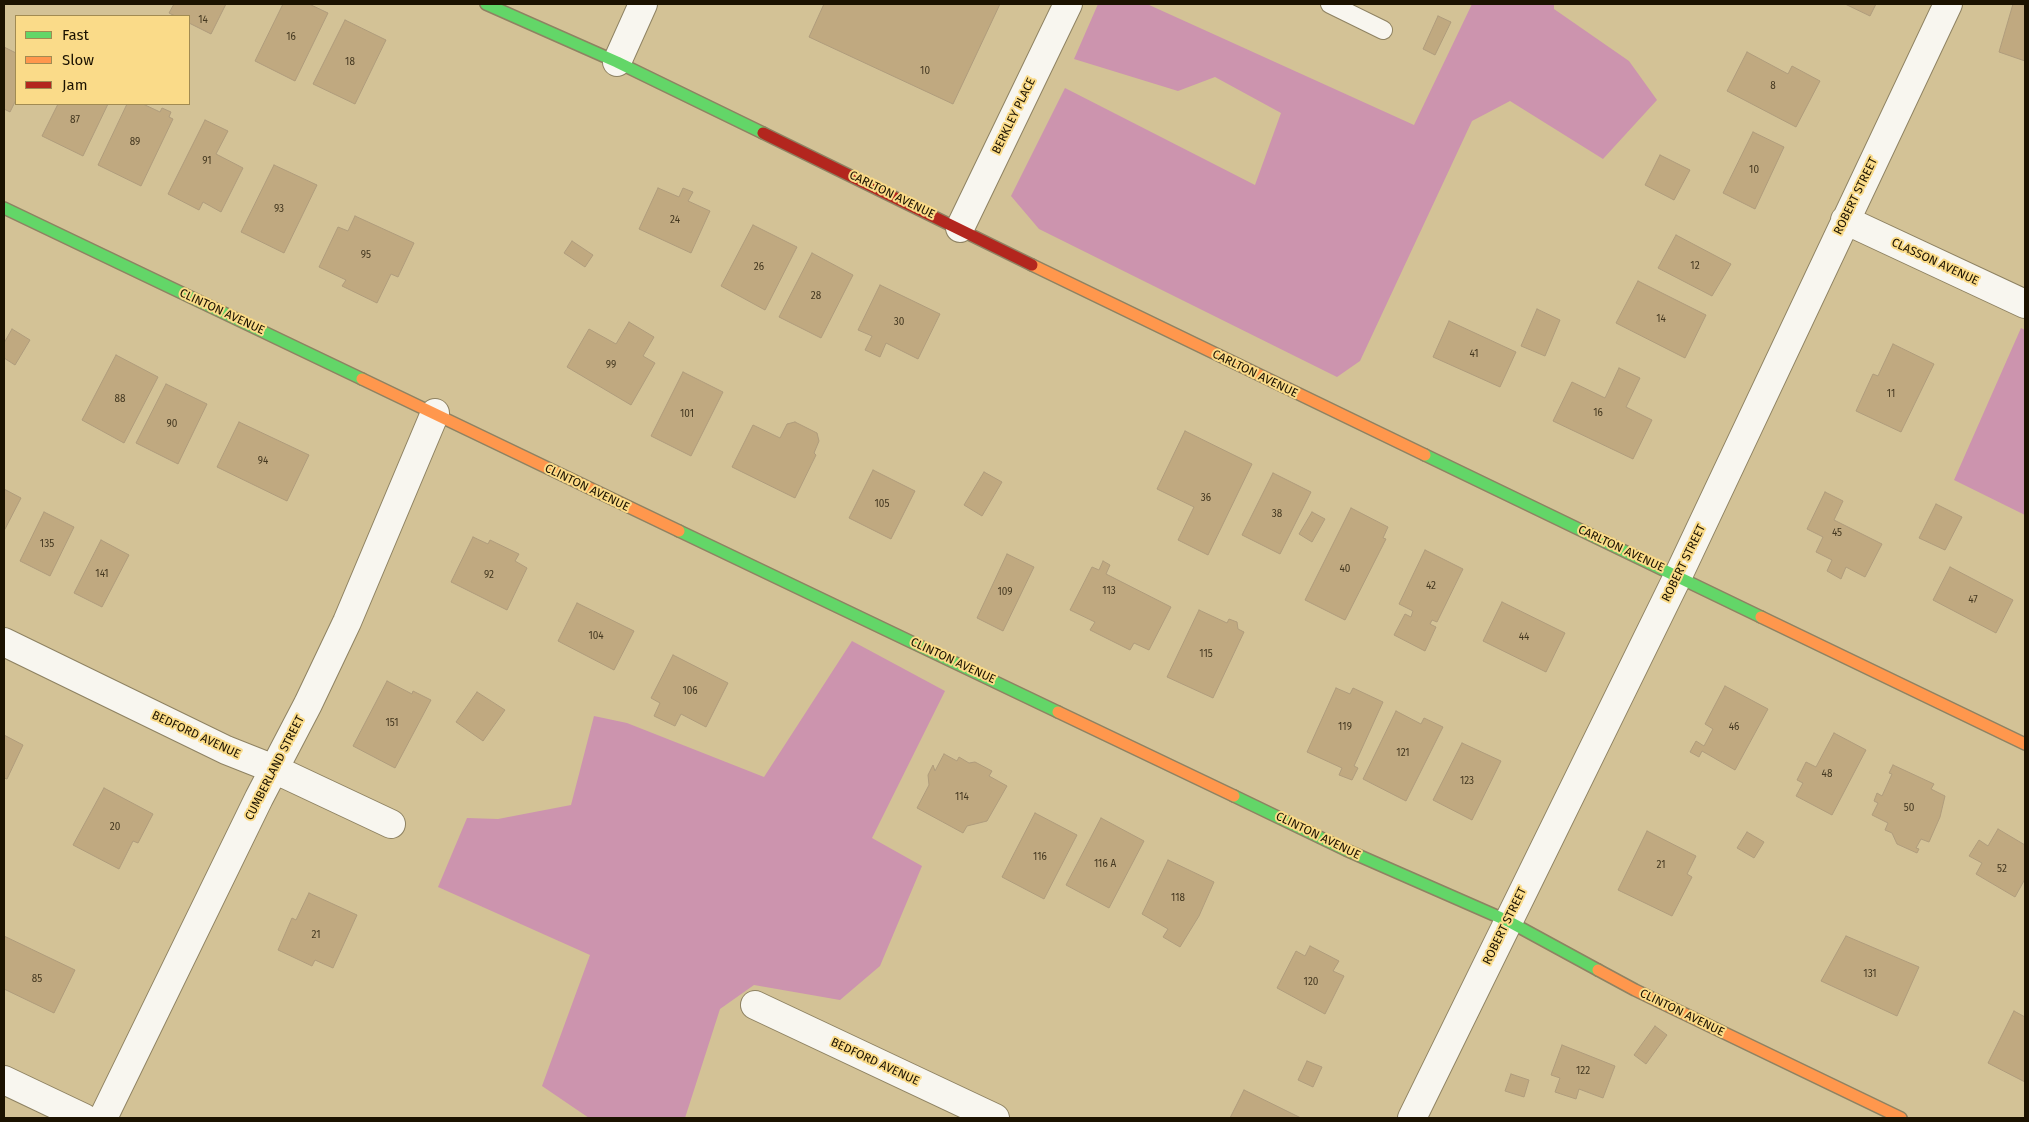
<!DOCTYPE html>
<html>
<head>
<meta charset="utf-8">
<style>
  body { margin:0 }
  #map { position:relative; width:2029px; height:1122px; overflow:hidden; background:#d3c296; font-family:"Fira Sans",sans-serif }
  canvas { display:block }
  .frame { position:absolute; inset:0; border:5px solid #1b1200; pointer-events:none }
  .legend { position:absolute; left:15px; top:15px; width:175px; height:90px; box-sizing:border-box; background:#fadb89; border:1px solid #a18b52; margin:0; padding:6px 9px; list-style:none; font-size:15px; color:#1b1200 }
  .legend li { display:flex; align-items:center; gap:10px; height:25px }
  .legend b { width:25px; border:1px solid #a18b52 }
</style>
</head>
<body>
<div id="map">
<canvas width="2029" height="1122"></canvas>
<div class="frame"></div>
<ul class="legend">
<li><b style="height:6px;background:#63d668"></b>Fast</li>
<li><b style="height:6px;background:#ff974d"></b>Slow</li>
<li><b style="height:6px;background:#b3261e"></b>Jam</li>
</ul>
</div>
<script>
const ctx = document.querySelector('canvas').getContext('2d');
ctx.lineJoin = 'round';
function fill(path, color) {
  ctx.fillStyle = color;
  ctx.fill(path, 'evenodd');
}
function shape(rows) {
  const path = new Path2D();
  for (const r of rows) {
    path.moveTo(r[0], r[1]);
    for (let i = 2; i < r.length; i += 2) path.lineTo(r[i], r[i + 1]);
  }
  return path;
}
function stroke(path, color, width, dash) {
  ctx.strokeStyle = color;
  ctx.lineWidth = width;
  ctx.lineCap = dash ? 'butt' : 'round';
  ctx.setLineDash(dash || []);
  ctx.stroke(path);
}
function drawText(font, color, halo, rows, align = 'center') {
  ctx.font = font + ' "Fira Sans",sans-serif';
  ctx.lineWidth = 4;
  ctx.setLineDash([]);
  ctx.textBaseline = 'middle';
  ctx.strokeStyle = halo;
  ctx.fillStyle = color;
  for (const [text, x, y, turn = 0] of rows) {
    ctx.save();
    ctx.translate(x, y);
    ctx.rotate((+turn || 0) * Math.PI / 180);
    ctx.textAlign = isNaN(turn) ? turn : align;
    if (halo) ctx.strokeText(text, 0, 0);
    ctx.fillText(text, 0, 0);
    ctx.restore();
  }
}
fill(shape([
  [1098,4,1147,4,1414,125,1472,4,1554,4,1554,9,1629,61,1657,100,1603,159,1510,101,1472,121,1360,361,1337,377,1039,229,1011,196,1065,88,1255,185,1281,113,1215,77,1178,91,1074,59],
  [2021,328,2025,330,2025,515,1954,480],
  [852,641,945,691,872,838,922,866,880,966,840,1000,754,985,720,1009,685,1118,589,1118,542,1086,590,955,438,887,467,818,498,819,571,805,594,716,627,723,764,777]
]), '#cc94ae');
const building = shape([
  [174,4,226,4,211,34,189,23,189,16,175,16,169,13,174,4],
  [283,4,309,4,328,13,295,81,255,61,283,4],
  [824,4,1000,4,953,104,809,37,824,4],
  [1845,4,1876,4,1870,16,1845,4],
  [2013,4,2025,5,2025,66,2025,61,1999,52,2013,4],
  [1438,16,1451,22,1435,55,1423,49,1438,16],
  [345,20,386,40,355,104,313,84,345,20],
  [4,47,16,53,16,100,10,112,4,109,4,47],
  [1747,52,1788,74,1792,66,1820,81,1796,127,1727,91,1747,52],
  [58,104,108,104,83,156,42,136,58,104],
  [127,104,143,104,160,112,162,108,171,112,169,117,173,119,141,186,98,165,127,104],
  [205,120,228,131,216,154,243,168,221,212,203,202,199,210,168,194,205,120],
  [1753,132,1784,147,1755,209,1723,193,1753,132],
  [1660,155,1690,170,1674,200,1645,185,1660,155],
  [274,165,317,185,284,253,241,232,274,165],
  [658,188,679,197,683,188,693,192,688,201,710,211,691,253,639,229,658,188],
  [355,216,414,243,398,277,391,274,377,303,342,286,346,280,319,267,338,227,348,231,355,216],
  [753,225,797,247,765,310,721,286,753,225],
  [1676,235,1731,264,1712,296,1658,268,1676,235],
  [572,241,593,255,585,267,564,253,572,241],
  [812,253,853,275,821,338,779,317,812,253],
  [1638,281,1706,315,1685,358,1616,323,1638,281],
  [880,285,940,314,918,359,886,343,880,357,865,350,872,336,858,330,880,285],
  [1537,309,1560,320,1545,356,1521,346,1537,309],
  [1449,321,1516,352,1500,387,1433,357,1449,321],
  [629,322,654,337,643,356,655,363,631,405,567,367,589,329,616,344,629,322],
  [12,329,30,340,15,365,4,358,4,343,12,329],
  [1893,344,1934,364,1901,432,1856,411,1873,374,1878,376,1893,344],
  [116,355,158,377,124,443,82,420,116,355],
  [1619,368,1640,378,1626,407,1652,420,1633,459,1553,421,1572,382,1605,398,1619,368],
  [683,372,723,392,691,456,651,436,683,372],
  [166,384,207,404,178,464,136,443,166,384],
  [239,422,309,455,287,501,217,467,239,422],
  [795,422,817,433,819,441,814,453,816,455,795,498,732,467,753,425,780,438,787,424,795,422],
  [1185,431,1252,464,1208,555,1178,540,1194,507,1157,489,1185,431],
  [873,470,915,491,891,539,849,518,873,470],
  [984,472,1002,482,982,516,964,505,984,472],
  [1273,473,1311,492,1280,554,1242,535,1273,473],
  [4,489,21,498,4,531,4,489],
  [1825,492,1843,501,1834,520,1882,544,1865,577,1846,567,1841,579,1827,571,1832,560,1816,552,1823,537,1807,529,1825,492],
  [1936,504,1962,517,1945,550,1919,538,1936,504],
  [1351,508,1388,527,1383,538,1386,539,1345,620,1305,600,1351,508],
  [44,512,74,527,50,576,20,561,44,512],
  [1312,512,1325,519,1312,542,1299,534,1312,512],
  [473,537,488,544,490,540,519,554,515,561,527,568,507,610,451,582,473,537],
  [101,540,129,555,102,607,74,593,101,540],
  [1425,550,1463,569,1437,622,1432,620,1430,624,1436,627,1425,651,1394,635,1405,614,1411,617,1413,611,1399,604,1425,550],
  [1007,554,1034,567,1003,631,977,618,1007,554],
  [1103,561,1110,565,1106,574,1171,607,1149,650,1134,643,1130,650,1090,630,1095,622,1070,610,1092,567,1099,570,1103,561],
  [1950,567,2013,600,1996,633,1933,600,1950,567],
  [1502,602,1565,633,1546,672,1483,641,1502,602],
  [577,603,634,631,614,670,558,641,577,603],
  [1199,610,1227,623,1229,619,1237,622,1238,629,1244,632,1213,698,1167,677,1199,610],
  [673,655,728,683,706,727,681,714,675,726,654,716,660,703,651,698,673,655],
  [387,681,412,694,413,691,431,700,395,768,353,746,387,681],
  [1725,686,1768,709,1735,770,1702,751,1699,757,1690,752,1696,741,1704,746,1713,729,1705,724,1725,686],
  [1336,688,1350,694,1353,688,1383,702,1354,766,1358,768,1352,780,1339,775,1342,768,1307,752,1336,688],
  [477,692,505,710,483,741,456,722,477,692],
  [1396,711,1421,724,1424,718,1443,727,1406,801,1363,779,1396,711],
  [1834,733,1866,750,1832,815,1796,796,1803,783,1797,780,1806,762,1816,767,1834,733],
  [4,735,23,745,7,779,4,778,4,735],
  [1462,743,1501,761,1472,820,1433,800,1462,743],
  [944,754,957,761,959,757,969,763,975,762,992,771,989,776,1007,786,987,821,967,826,963,833,917,808,929,785,928,775,933,765,935,771,944,754],
  [1893,765,1934,784,1931,789,1945,796,1940,817,1929,842,1921,839,1916,848,1919,849,1917,853,1897,844,1892,833,1885,830,1888,823,1872,815,1878,803,1874,801,1877,793,1882,796,1892,774,1889,773,1893,765],
  [104,788,153,814,138,843,133,841,119,869,73,845,104,788],
  [1035,813,1077,835,1044,899,1002,877,1035,813],
  [1101,818,1144,841,1109,908,1066,885,1101,818],
  [1998,829,2025,845,2025,879,2015,897,1976,874,1982,863,1969,856,1979,840,1988,846,1998,829],
  [1647,831,1696,856,1687,874,1692,877,1672,916,1618,890,1647,831],
  [1747,832,1764,842,1754,858,1737,848,1747,832],
  [1168,860,1214,882,1199,916,1180,947,1163,937,1168,929,1142,914,1168,860],
  [309,893,357,915,333,968,315,960,312,966,278,950,292,918,296,920,309,893],
  [4,936,75,970,54,1013,4,989,4,936],
  [1846,936,1919,967,1897,1016,1821,981,1846,936],
  [1310,946,1339,961,1333,971,1344,976,1325,1014,1277,988,1296,951,1305,956,1310,946],
  [2014,1011,2025,1017,2025,1082,1988,1063,2014,1011],
  [1655,1026,1667,1035,1646,1064,1634,1055,1655,1026],
  [1562,1045,1615,1066,1603,1098,1579,1089,1576,1099,1555,1092,1560,1078,1551,1075,1562,1045],
  [1307,1061,1322,1067,1313,1087,1298,1080,1307,1061],
  [1511,1074,1529,1080,1524,1097,1505,1091,1511,1074],
  [1244,1090,1301,1118,1230,1118,1244,1090]
]);
fill(building, '#c0a980');
stroke(building, '#af9c7c', 1);
const lane = shape([
  [1330,4,1383,30]
]);
const street = shape([
  [617,62,643,4],
  [1845,220,2025,304],
  [960,228,1068,4],
  [4,642,226,750,274,769,391,824],
  [755,1005,995,1118],
  [4,1080,84,1118],
  [103,1118,259,798,308,704,347,622,435,413],
  [1412,1118,1678,576,1948,4]
]);
const fast = shape([
  [486,4,617,62,763,133],
  [4,208,362,379],
  [1425,455,1761,617],
  [679,531,1058,712],
  [1234,796,1346,850,1508,921,1598,970]
]);
const slow = shape([
  [1032,265,1425,455],
  [362,379,679,531],
  [1761,617,2025,744],
  [1058,712,1234,796],
  [1598,970,1635,990,1901,1118]
]);
const jam = shape([
  [763,133,1032,265]
]);
stroke(lane, '#8e8262', 20);
stroke(street, '#8e8262', 30);
stroke(fast, '#8e8262', 14);
stroke(slow, '#8e8262', 14);
stroke(jam, '#8e8262', 14);
stroke(lane, '#f8f6ef', 18);
stroke(street, '#f8f6ef', 28);
stroke(fast, '#63d668', 11);
stroke(slow, '#ff974d', 11);
stroke(jam, '#b3261e', 11);
drawText('10px', '#443820', null, [
  ["14",203,20],
  ["16",291,37],
  ["18",350,62],
  ["10",925,71],
  ["8",1773,86],
  ["87",75,120],
  ["89",135,142],
  ["91",207,161],
  ["10",1754,170],
  ["93",279,209],
  ["24",675,220],
  ["95",366,255],
  ["12",1695,266],
  ["26",759,267],
  ["28",816,296],
  ["14",1661,319],
  ["30",899,322],
  ["41",1474,354],
  ["99",611,365],
  ["11",1891,394],
  ["88",120,399],
  ["16",1598,413],
  ["101",687,414],
  ["90",172,424],
  ["94",263,461],
  ["36",1206,498],
  ["105",882,504],
  ["38",1277,514],
  ["45",1837,533],
  ["135",47,544],
  ["40",1345,569],
  ["141",102,574],
  ["92",489,575],
  ["42",1431,586],
  ["113",1109,591],
  ["109",1005,592],
  ["47",1973,600],
  ["104",596,636],
  ["44",1524,637],
  ["115",1206,654],
  ["106",690,691],
  ["151",392,723],
  ["119",1345,727],
  ["46",1734,727],
  ["121",1403,753],
  ["48",1827,774],
  ["123",1467,781],
  ["114",962,797],
  ["50",1909,808],
  ["20",115,827],
  ["116",1040,857],
  ["116 A",1105,864],
  ["21",1661,865],
  ["52",2002,869],
  ["118",1178,898],
  ["21",316,935],
  ["131",1870,974],
  ["85",37,979],
  ["120",1311,982],
  ["122",1583,1071]
]);
drawText('12px', '#1b1200', '#fadb89', [
  ["BERKLEY PLACE",1014,116,-64],
  ["CARLTON AVENUE",892,195,26],
  ["ROBERT STREET",1856,196,-64],
  ["CLASSON AVENUE",1935,262,25],
  ["CLINTON AVENUE",222,312,25],
  ["CARLTON AVENUE",1255,374,26],
  ["CLINTON AVENUE",587,488,26],
  ["CARLTON AVENUE",1621,549,25],
  ["ROBERT STREET",1684,563,-64],
  ["CLINTON AVENUE",953,661,25],
  ["BEDFORD AVENUE",196,735,25],
  ["CUMBERLAND STREET",275,768,-63],
  ["CLINTON AVENUE",1318,836,26],
  ["ROBERT STREET",1505,926,-64],
  ["CLINTON AVENUE",1682,1013,26],
  ["BEDFORD AVENUE",875,1062,25]
]);
</script>
</body>
</html>
